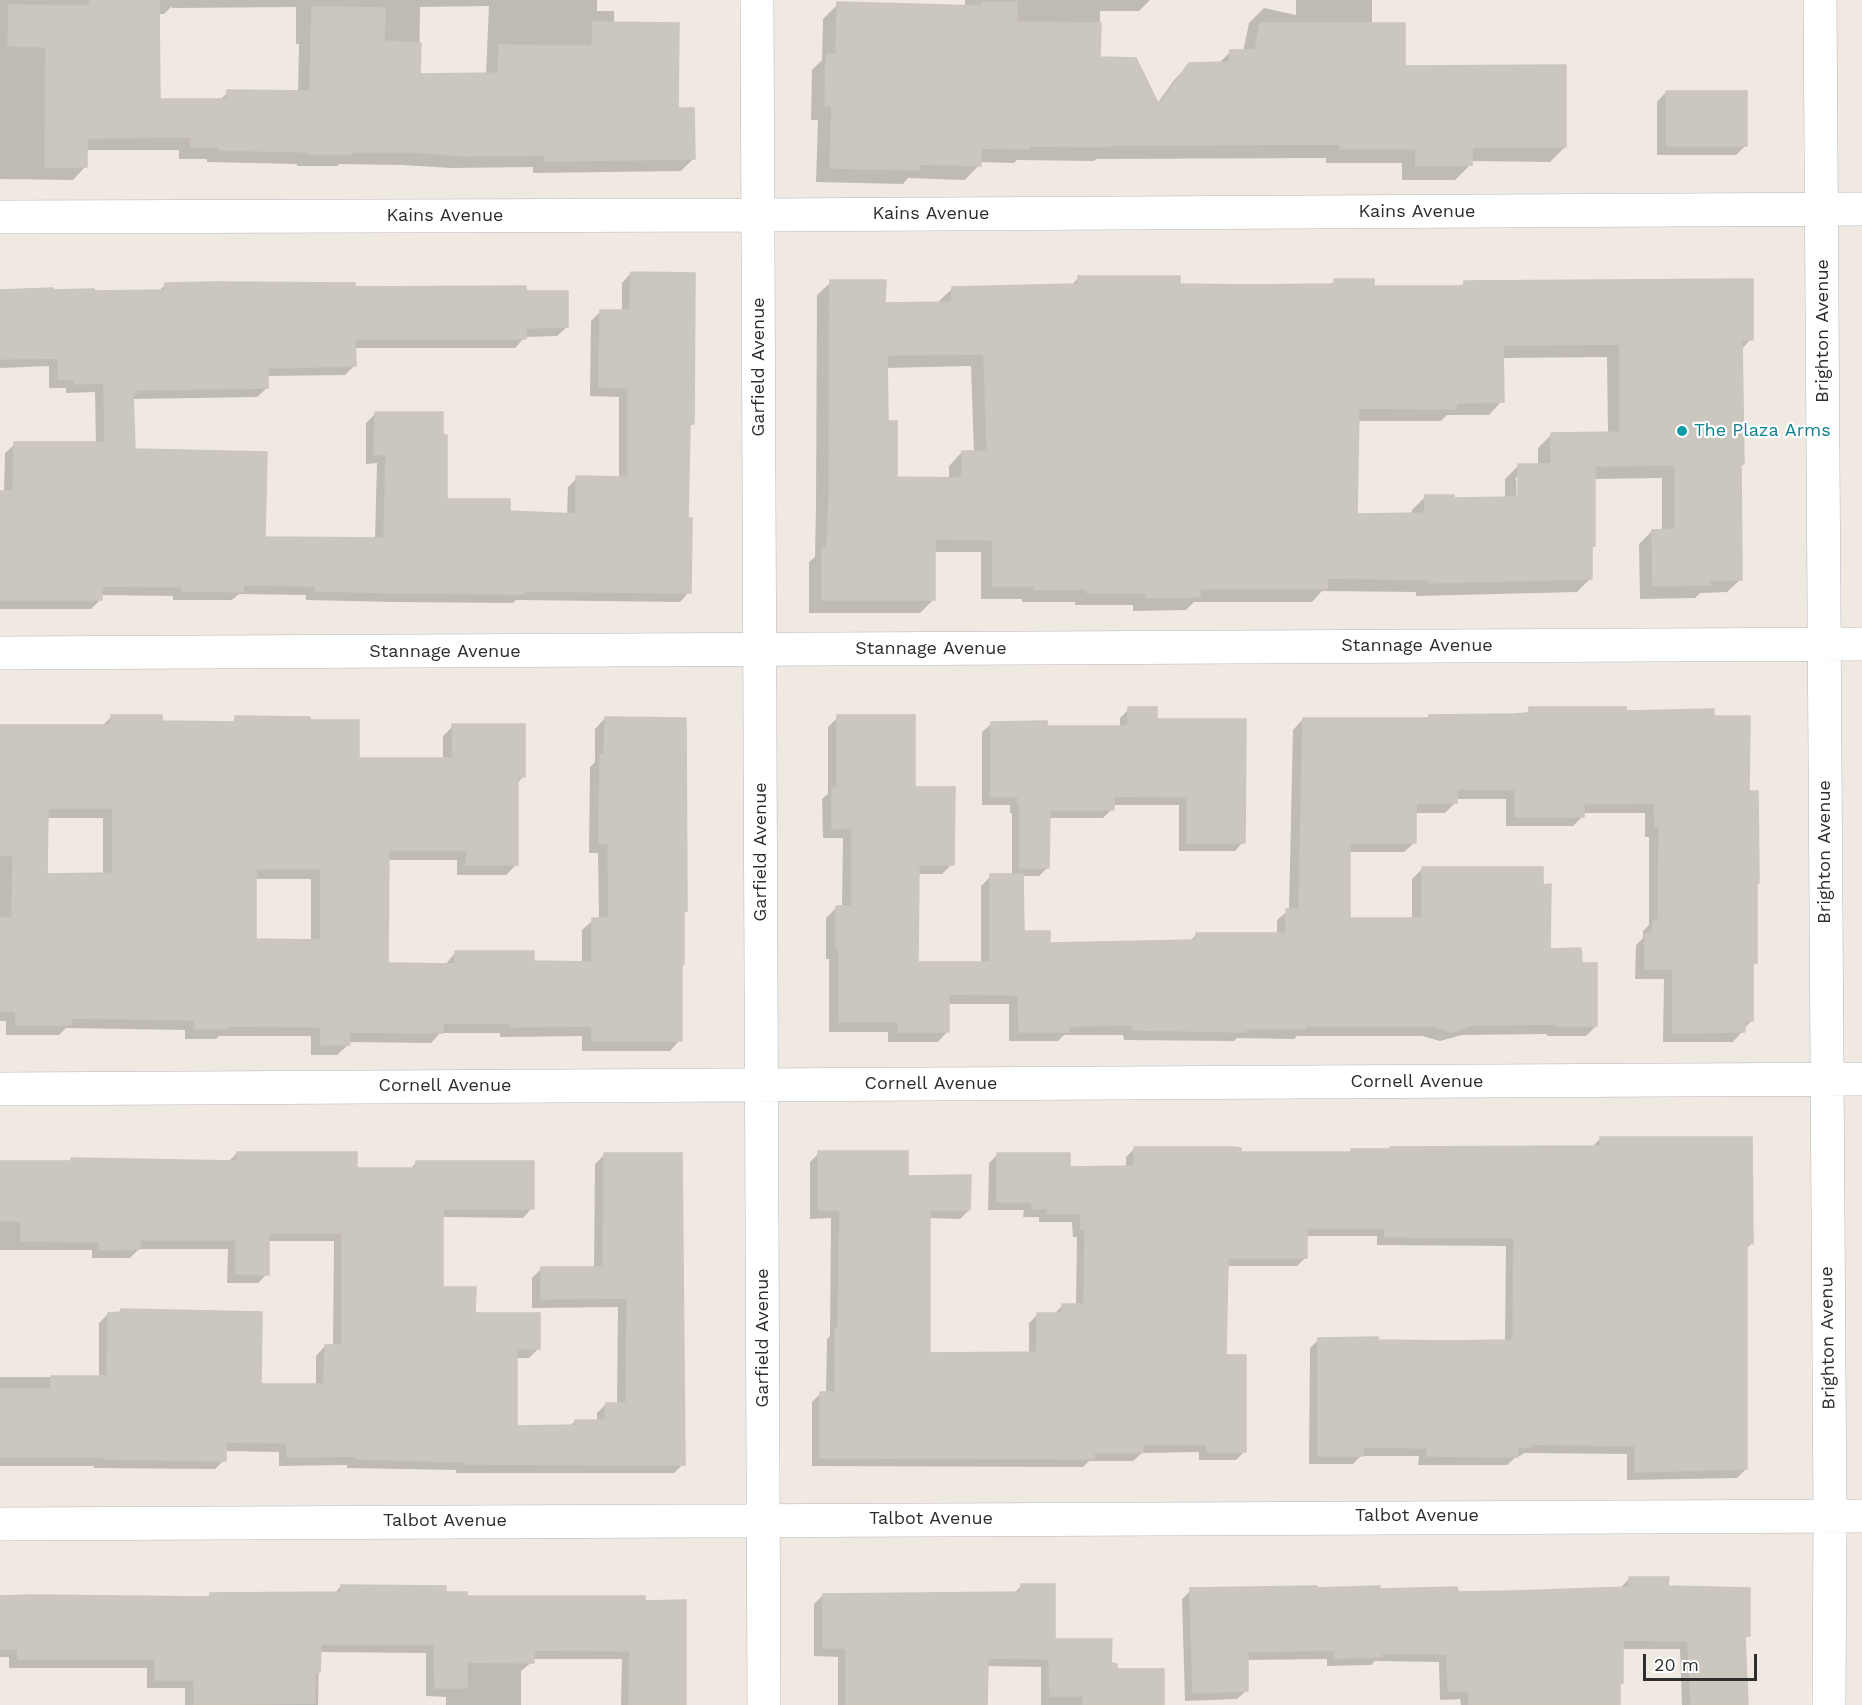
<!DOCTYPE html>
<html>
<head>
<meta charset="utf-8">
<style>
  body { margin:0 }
  #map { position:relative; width:1862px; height:1705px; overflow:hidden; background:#efe9e1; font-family:"Work Sans",sans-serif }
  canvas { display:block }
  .scale { position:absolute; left:1643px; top:1654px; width:114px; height:27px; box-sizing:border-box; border:3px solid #2e2e2e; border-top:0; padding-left:8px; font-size:18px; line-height:21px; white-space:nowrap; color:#2e2e2e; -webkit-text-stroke:4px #fff; paint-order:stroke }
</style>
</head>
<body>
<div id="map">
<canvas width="1862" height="1705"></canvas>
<div class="scale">20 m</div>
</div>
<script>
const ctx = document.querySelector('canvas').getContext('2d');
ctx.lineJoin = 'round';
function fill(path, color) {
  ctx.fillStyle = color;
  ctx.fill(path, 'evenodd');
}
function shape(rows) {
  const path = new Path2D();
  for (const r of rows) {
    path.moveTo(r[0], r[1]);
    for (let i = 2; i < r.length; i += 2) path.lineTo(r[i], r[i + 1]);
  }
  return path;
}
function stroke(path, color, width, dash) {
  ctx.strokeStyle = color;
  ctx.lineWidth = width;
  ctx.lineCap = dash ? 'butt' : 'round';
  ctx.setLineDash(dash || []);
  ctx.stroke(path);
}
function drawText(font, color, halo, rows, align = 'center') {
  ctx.font = font + ' "Work Sans",sans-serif';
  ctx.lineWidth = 4.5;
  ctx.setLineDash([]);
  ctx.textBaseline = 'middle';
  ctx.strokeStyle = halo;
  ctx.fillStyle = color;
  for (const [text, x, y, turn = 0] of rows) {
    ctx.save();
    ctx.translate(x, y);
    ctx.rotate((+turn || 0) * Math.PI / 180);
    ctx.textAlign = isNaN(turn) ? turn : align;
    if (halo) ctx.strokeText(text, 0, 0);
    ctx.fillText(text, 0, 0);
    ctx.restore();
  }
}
fill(shape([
  [0,0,597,0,597,11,614,11,614,23,676,110,694,158,681,171,533,173,533,167,451,168,401,165,339,164,337,166,297,166,297,164,207,162,207,159,179,159,179,150,86,150,85,167,73,180,0,179],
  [172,6,172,8,296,7,296,44,299,44,298,93,228,92,219,101,159,101,158,14,164,14],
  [489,6,486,75,419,76,420,7],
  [965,0,1150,0,1139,11,1100,11,1099,59,1157,104,1175,79,1190,64,1219,63,1230,52,1243,52,1249,23,1264,8,1296,15,1296,0,1372,0,1372,25,1403,68,1565,147,1550,162,1470,161,1470,165,1455,180,1402,180,1402,163,1326,163,1326,158,1096,159,1094,161,1017,160,1014,163,980,162,979,165,965,180,908,178,903,184,816,182,818,120,811,120,812,70,822,60,823,19,838,4,965,7],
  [1666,92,1745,146,1736,155,1657,155,1657,102],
  [631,273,693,423,688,428,687,520,689,592,680,602,516,600,513,603,395,602,306,600,306,595,239,594,232,600,173,600,173,596,101,595,101,599,91,609,0,609,0,493,4,493,5,453,15,444,96,444,95,392,66,393,66,388,49,388,49,366,0,368,0,292,158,292,166,284,524,293,567,327,557,336,525,337,515,348,354,348,354,366,345,375,267,376,267,388,257,397,132,399,133,451,264,538,375,539,377,463,366,464,366,423,375,414,445,500,509,513,567,515,568,487,577,478,619,478,619,397,590,396,591,321,601,311,622,312,622,283],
  [1079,277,1178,286,1330,285,1335,281,1372,288,1459,288,1464,283,1751,339,1741,350,1742,464,1740,467,1741,579,1727,592,1700,593,1695,598,1640,599,1639,544,1652,531,1662,531,1662,478,1594,479,1594,545,1590,549,1590,579,1577,592,1416,596,1416,592,1322,591,1312,602,1194,602,1186,610,1133,611,1133,605,1075,605,1075,602,1022,602,1022,599,981,599,981,552,933,552,933,600,920,613,809,613,809,562,815,557,816,508,817,295,831,282,884,304,939,304,939,301,953,288,1071,286],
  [1607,357,1608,434,1551,435,1538,448,1538,466,1518,466,1505,479,1505,498,1453,499,1426,496,1412,510,1412,515,1356,516,1357,421,1441,421,1447,415,1489,415,1502,401,1502,358],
  [971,366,974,452,962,452,949,466,949,479,895,479,886,422,885,368],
  [1516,477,1519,477,1520,504,1517,504],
  [1129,709,1156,720,1243,842,1235,851,1179,851,1179,805,1112,805,1112,809,1103,818,1048,818,1048,867,1039,876,1022,876,1022,933,1049,945,1189,942,1196,935,1277,935,1277,920,1289,910,1293,730,1303,719,1426,720,1430,717,1524,715,1530,709,1712,718,1748,792,1758,883,1756,885,1755,963,1751,967,1751,1021,1733,1042,1663,1042,1664,979,1635,979,1636,945,1643,938,1643,931,1649,925,1649,837,1645,837,1645,813,1583,813,1583,816,1573,826,1506,826,1506,799,1455,799,1455,803,1445,813,1415,813,1415,842,1404,852,1348,852,1348,920,1412,919,1412,879,1422,869,1549,951,1580,965,1596,1026,1586,1036,1547,1036,1547,1034,1462,1035,1440,1041,1422,1036,1297,1036,1294,1039,1237,1038,1234,1041,1124,1040,1123,1035,1064,1035,1058,1041,1009,1041,1009,1004,948,1004,948,1031,938,1042,888,1042,888,1032,829,1032,829,959,826,959,826,918,836,908,842,908,843,838,823,838,822,799,828,794,828,727,838,717,913,789,952,864,942,874,918,874,917,963,981,964,981,886,991,876,1012,876,1012,813,1010,813,1010,805,982,805,982,732,991,724,1045,728,1120,728,1120,718],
  [111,717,161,723,231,723,236,718,358,760,443,760,443,736,453,726,524,776,517,783,517,864,506,875,457,875,457,860,387,860,386,965,445,965,455,953,533,963,582,963,582,930,593,920,599,920,598,853,589,853,590,767,595,762,595,729,605,718,685,910,683,912,680,966,680,1040,670,1051,582,1051,582,1036,500,1037,500,1033,440,1033,431,1043,348,1042,348,1045,337,1055,311,1055,311,1036,219,1036,216,1039,185,1039,185,1030,66,1028,59,1035,6,1035,6,1021,0,1021,0,726,102,726],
  [46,818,103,818,103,875,46,875],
  [255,879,311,879,311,941,254,940],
  [1600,1139,1752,1243,1746,1249,1746,1469,1737,1478,1627,1480,1627,1454,1524,1453,1520,1456,1517,1456,1507,1465,1418,1465,1419,1456,1361,1456,1353,1464,1309,1464,1310,1348,1319,1339,1505,1342,1506,1246,1377,1245,1377,1236,1306,1236,1306,1257,1297,1266,1226,1266,1225,1356,1245,1451,1236,1460,1199,1460,1199,1452,1142,1453,1133,1461,1089,1461,1083,1467,812,1466,812,1402,821,1393,826,1393,827,1339,830,1336,831,1218,810,1219,810,1162,819,1153,907,1177,969,1210,960,1219,929,1218,929,1354,1029,1354,1029,1323,1038,1314,1054,1314,1063,1305,1076,1305,1077,1237,1073,1237,1072,1222,1039,1222,1039,1217,1023,1217,1024,1210,988,1210,989,1163,998,1154,1068,1169,1126,1168,1126,1157,1135,1148,1240,1154,1349,1153,1352,1150,1592,1147],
  [237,1153,355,1170,410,1169,417,1162,532,1208,523,1218,442,1217,441,1288,474,1315,539,1348,529,1358,516,1358,516,1427,570,1426,575,1421,597,1422,597,1413,606,1404,617,1404,618,1307,532,1308,532,1278,541,1269,594,1269,595,1164,605,1154,683,1464,674,1473,456,1473,456,1470,347,1468,347,1465,279,1466,279,1452,224,1451,224,1460,215,1469,94,1468,94,1466,0,1466,0,1377,99,1377,99,1323,108,1314,118,1314,121,1310,260,1385,316,1385,316,1356,325,1346,333,1346,334,1241,267,1241,267,1274,258,1283,227,1283,228,1249,139,1249,130,1258,92,1258,92,1250,0,1250,0,1162,69,1163,72,1160,228,1162],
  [1630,1578,1667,1588,1749,1635,1744,1640,1748,1705,1682,1705,1680,1649,1622,1649,1622,1683,1618,1686,1618,1705,1461,1705,1460,1699,1440,1700,1439,1662,1375,1661,1371,1665,1327,1666,1327,1659,1246,1660,1246,1691,1237,1699,1185,1701,1182,1599,1191,1590,1379,1590,1456,1594,1621,1587],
  [1022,1585,1053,1640,1110,1665,1162,1705,1041,1705,1041,1667,986,1666,985,1705,838,1705,838,1657,814,1656,814,1604,823,1595,1013,1594],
  [341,1586,445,1593,466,1598,643,1597,686,1705,621,1705,622,1659,532,1659,532,1662,521,1671,521,1705,446,1705,446,1697,426,1696,426,1653,319,1652,318,1705,185,1705,185,1688,147,1688,147,1668,9,1668,9,1657,0,1657,0,1597,207,1598,211,1595,334,1594]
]), '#0003');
const building = shape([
  [90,0,159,0,160,99,227,99,227,90,310,91,312,7,385,8,384,41,421,43,420,74,498,73,499,45,592,46,593,22,679,23,678,108,694,108,695,159,545,161,545,155,465,156,415,152,351,152,351,154,309,154,309,152,219,150,220,147,191,147,191,137,87,138,87,167,45,167,46,47,8,46,9,5,90,6,90,0],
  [837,2,982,6,982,2,1017,2,1017,22,1101,23,1100,57,1136,58,1159,105,1189,63,1230,62,1230,50,1255,50,1260,23,1405,23,1405,66,1566,65,1566,147,1472,147,1472,165,1416,166,1416,149,1340,149,1340,144,1110,145,1110,147,1030,146,1030,149,981,148,981,166,919,164,919,170,830,168,832,106,825,106,826,54,836,54,837,2],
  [1666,91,1747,91,1747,146,1666,146,1666,91],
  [631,272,695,273,694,424,690,424,688,518,692,518,691,593,524,591,524,594,405,593,315,591,315,586,244,585,243,592,182,591,182,587,102,586,102,600,0,600,0,491,13,491,14,442,105,442,104,383,75,384,75,379,58,380,58,358,0,359,0,290,53,288,53,290,94,289,95,291,165,290,165,283,215,282,355,283,355,287,526,286,526,291,568,291,568,327,526,328,526,339,355,339,356,366,268,368,268,388,136,390,137,393,133,394,135,449,267,452,265,537,384,538,386,454,374,455,375,412,443,412,443,435,447,435,447,499,510,499,510,511,576,514,576,476,628,477,628,388,599,387,600,310,630,310,631,272],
  [1078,276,1180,276,1180,284,1247,285,1334,284,1334,279,1374,279,1374,286,1464,286,1464,281,1753,279,1753,340,1742,340,1744,464,1741,464,1742,580,1710,580,1710,585,1653,586,1652,530,1675,529,1675,465,1595,466,1595,546,1592,546,1592,579,1429,583,1429,580,1327,578,1327,589,1200,589,1200,597,1146,598,1146,593,1087,593,1087,589,1034,590,1034,586,993,586,993,540,935,539,935,600,822,600,822,548,827,548,829,494,830,280,886,280,885,303,952,302,952,287,1078,284,1078,276],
  [1620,344,1620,432,1551,433,1551,464,1518,464,1518,497,1454,498,1454,495,1425,495,1425,513,1357,514,1359,408,1456,409,1456,403,1504,402,1503,345,1620,344],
  [984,354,987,451,962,451,962,478,897,477,897,421,888,421,887,355,984,354],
  [1128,707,1157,707,1157,719,1246,719,1245,843,1187,843,1187,797,1114,796,1114,810,1050,810,1049,868,1020,868,1020,804,1018,804,1018,797,991,797,991,722,1047,721,1047,726,1128,726,1128,707],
  [1529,707,1626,707,1626,711,1714,709,1714,716,1750,716,1749,791,1758,791,1759,883,1757,883,1757,963,1753,963,1753,1021,1745,1021,1745,1032,1673,1033,1673,969,1645,969,1645,933,1652,934,1653,920,1658,920,1659,827,1655,827,1654,803,1584,804,1584,817,1515,817,1515,790,1457,789,1457,803,1416,803,1416,843,1350,843,1350,918,1422,918,1422,867,1543,867,1543,885,1551,884,1550,949,1581,948,1582,963,1597,963,1597,1026,1557,1026,1557,1024,1473,1025,1451,1032,1433,1026,1306,1026,1306,1029,1246,1029,1246,1032,1133,1030,1133,1025,1069,1026,1069,1032,1019,1032,1018,995,949,994,949,1032,898,1032,898,1022,839,1022,839,949,836,949,836,906,852,906,852,828,832,829,832,788,837,788,837,715,915,715,915,787,955,787,954,865,919,865,918,962,990,962,990,874,1023,874,1024,931,1050,931,1050,943,1196,940,1196,933,1286,933,1286,909,1299,909,1303,718,1429,718,1429,715,1514,714,1529,713,1529,707],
  [111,715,162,715,162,721,235,722,235,716,310,717,310,720,359,720,359,758,453,758,452,724,525,724,525,777,518,777,518,865,466,865,467,850,389,850,388,963,455,964,455,951,534,951,534,961,592,962,592,918,609,918,608,843,599,843,600,755,604,755,605,717,686,718,687,911,684,911,684,964,682,964,682,1041,592,1041,592,1026,510,1027,509,1023,443,1023,443,1033,349,1032,350,1045,321,1045,321,1027,228,1026,228,1029,195,1029,195,1020,71,1018,71,1025,16,1025,16,1011,0,1011,0,918,12,918,13,855,0,855,0,725,111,725,111,715],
  [48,808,113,808,113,873,47,874,48,808],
  [256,869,321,869,321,940,256,939,256,869],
  [1600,1137,1752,1137,1753,1244,1747,1243,1747,1469,1635,1472,1635,1446,1531,1444,1531,1448,1518,1447,1518,1457,1427,1456,1427,1448,1363,1447,1363,1456,1318,1456,1318,1338,1378,1337,1378,1340,1446,1341,1513,1340,1514,1238,1385,1237,1385,1228,1307,1228,1307,1258,1228,1258,1226,1355,1246,1355,1246,1452,1207,1452,1207,1444,1143,1444,1143,1453,1094,1453,1094,1459,820,1458,820,1392,835,1392,835,1329,838,1329,840,1210,818,1210,818,1151,908,1151,908,1176,971,1175,970,1210,930,1210,930,1353,1037,1352,1037,1313,1062,1313,1062,1304,1084,1304,1085,1229,1081,1229,1081,1214,1047,1214,1047,1208,1032,1209,1032,1202,997,1202,997,1153,1070,1153,1070,1167,1134,1166,1134,1147,1231,1147,1241,1148,1241,1152,1351,1152,1351,1149,1390,1149,1390,1147,1600,1146,1600,1137],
  [237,1152,357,1152,357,1168,416,1168,416,1161,534,1161,534,1209,443,1209,443,1287,476,1287,475,1313,540,1313,540,1349,517,1349,517,1426,575,1425,575,1420,605,1420,606,1403,626,1403,627,1298,541,1299,541,1267,603,1267,604,1153,682,1153,685,1465,465,1464,465,1462,356,1459,356,1456,287,1457,287,1443,226,1442,226,1461,103,1459,103,1457,0,1457,0,1389,51,1389,51,1376,107,1376,108,1313,121,1312,121,1309,262,1312,261,1384,324,1384,325,1345,342,1345,342,1233,269,1233,269,1275,236,1274,236,1240,140,1240,140,1249,100,1250,100,1242,21,1241,21,1221,0,1221,0,1161,71,1161,71,1158,237,1161,237,1152],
  [1629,1577,1669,1577,1668,1586,1750,1588,1750,1636,1745,1636,1748,1705,1691,1705,1688,1641,1623,1640,1623,1683,1620,1683,1620,1705,1469,1705,1469,1691,1448,1691,1447,1654,1382,1653,1382,1657,1335,1658,1335,1650,1248,1652,1248,1691,1193,1693,1190,1588,1317,1586,1317,1588,1380,1586,1380,1589,1457,1587,1458,1592,1515,1591,1629,1587,1629,1577],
  [1021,1584,1055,1584,1055,1639,1112,1639,1111,1663,1117,1664,1117,1669,1164,1669,1164,1705,1083,1705,1083,1696,1050,1696,1049,1659,988,1658,987,1705,846,1705,846,1648,823,1648,823,1594,1021,1592,1021,1584],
  [341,1585,446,1586,446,1592,467,1592,467,1596,645,1596,645,1601,686,1600,686,1705,629,1705,630,1651,534,1650,534,1663,467,1662,467,1688,435,1688,434,1644,321,1644,320,1672,315,1673,315,1703,194,1705,194,1680,155,1680,155,1659,18,1659,18,1649,0,1649,0,1596,29,1595,210,1597,210,1593,341,1592,341,1585]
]);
fill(building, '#cbc7bf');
stroke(building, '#cbc5ba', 1.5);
const minor = shape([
  [757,0,764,1705],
  [1820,0,1830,1516,1829,1705],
  [0,217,758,215,1862,209],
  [0,653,1862,644],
  [0,1089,1862,1079],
  [0,1524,1862,1516]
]);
stroke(minor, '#b4b7c1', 34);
stroke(minor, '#fff', 33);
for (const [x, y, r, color] of [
  [1682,431,6,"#0f9aa8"]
]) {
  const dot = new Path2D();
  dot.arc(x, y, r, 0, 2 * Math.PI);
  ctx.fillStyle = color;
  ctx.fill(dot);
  stroke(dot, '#fff', 2);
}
drawText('18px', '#2e2e2e', '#fff', [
  ["Kains Avenue",1417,212],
  ["Kains Avenue",931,214],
  ["Kains Avenue",445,216],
  ["Brighton Avenue",1823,331,-90],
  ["Garfield Avenue",759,367,-90],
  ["Stannage Avenue",1417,646],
  ["Stannage Avenue",931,649],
  ["Stannage Avenue",445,652],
  ["Garfield Avenue",761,852,-90],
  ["Brighton Avenue",1825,852,-90],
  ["Cornell Avenue",1417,1082],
  ["Cornell Avenue",931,1084],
  ["Cornell Avenue",445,1086],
  ["Garfield Avenue",763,1338,-90],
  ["Brighton Avenue",1828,1338,-91],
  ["Talbot Avenue",1417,1516],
  ["Talbot Avenue",931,1519],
  ["Talbot Avenue",445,1521]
]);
drawText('18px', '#0d838f', '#fff', [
  ["The Plaza Arms",1694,431]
], 'left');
</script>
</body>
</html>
